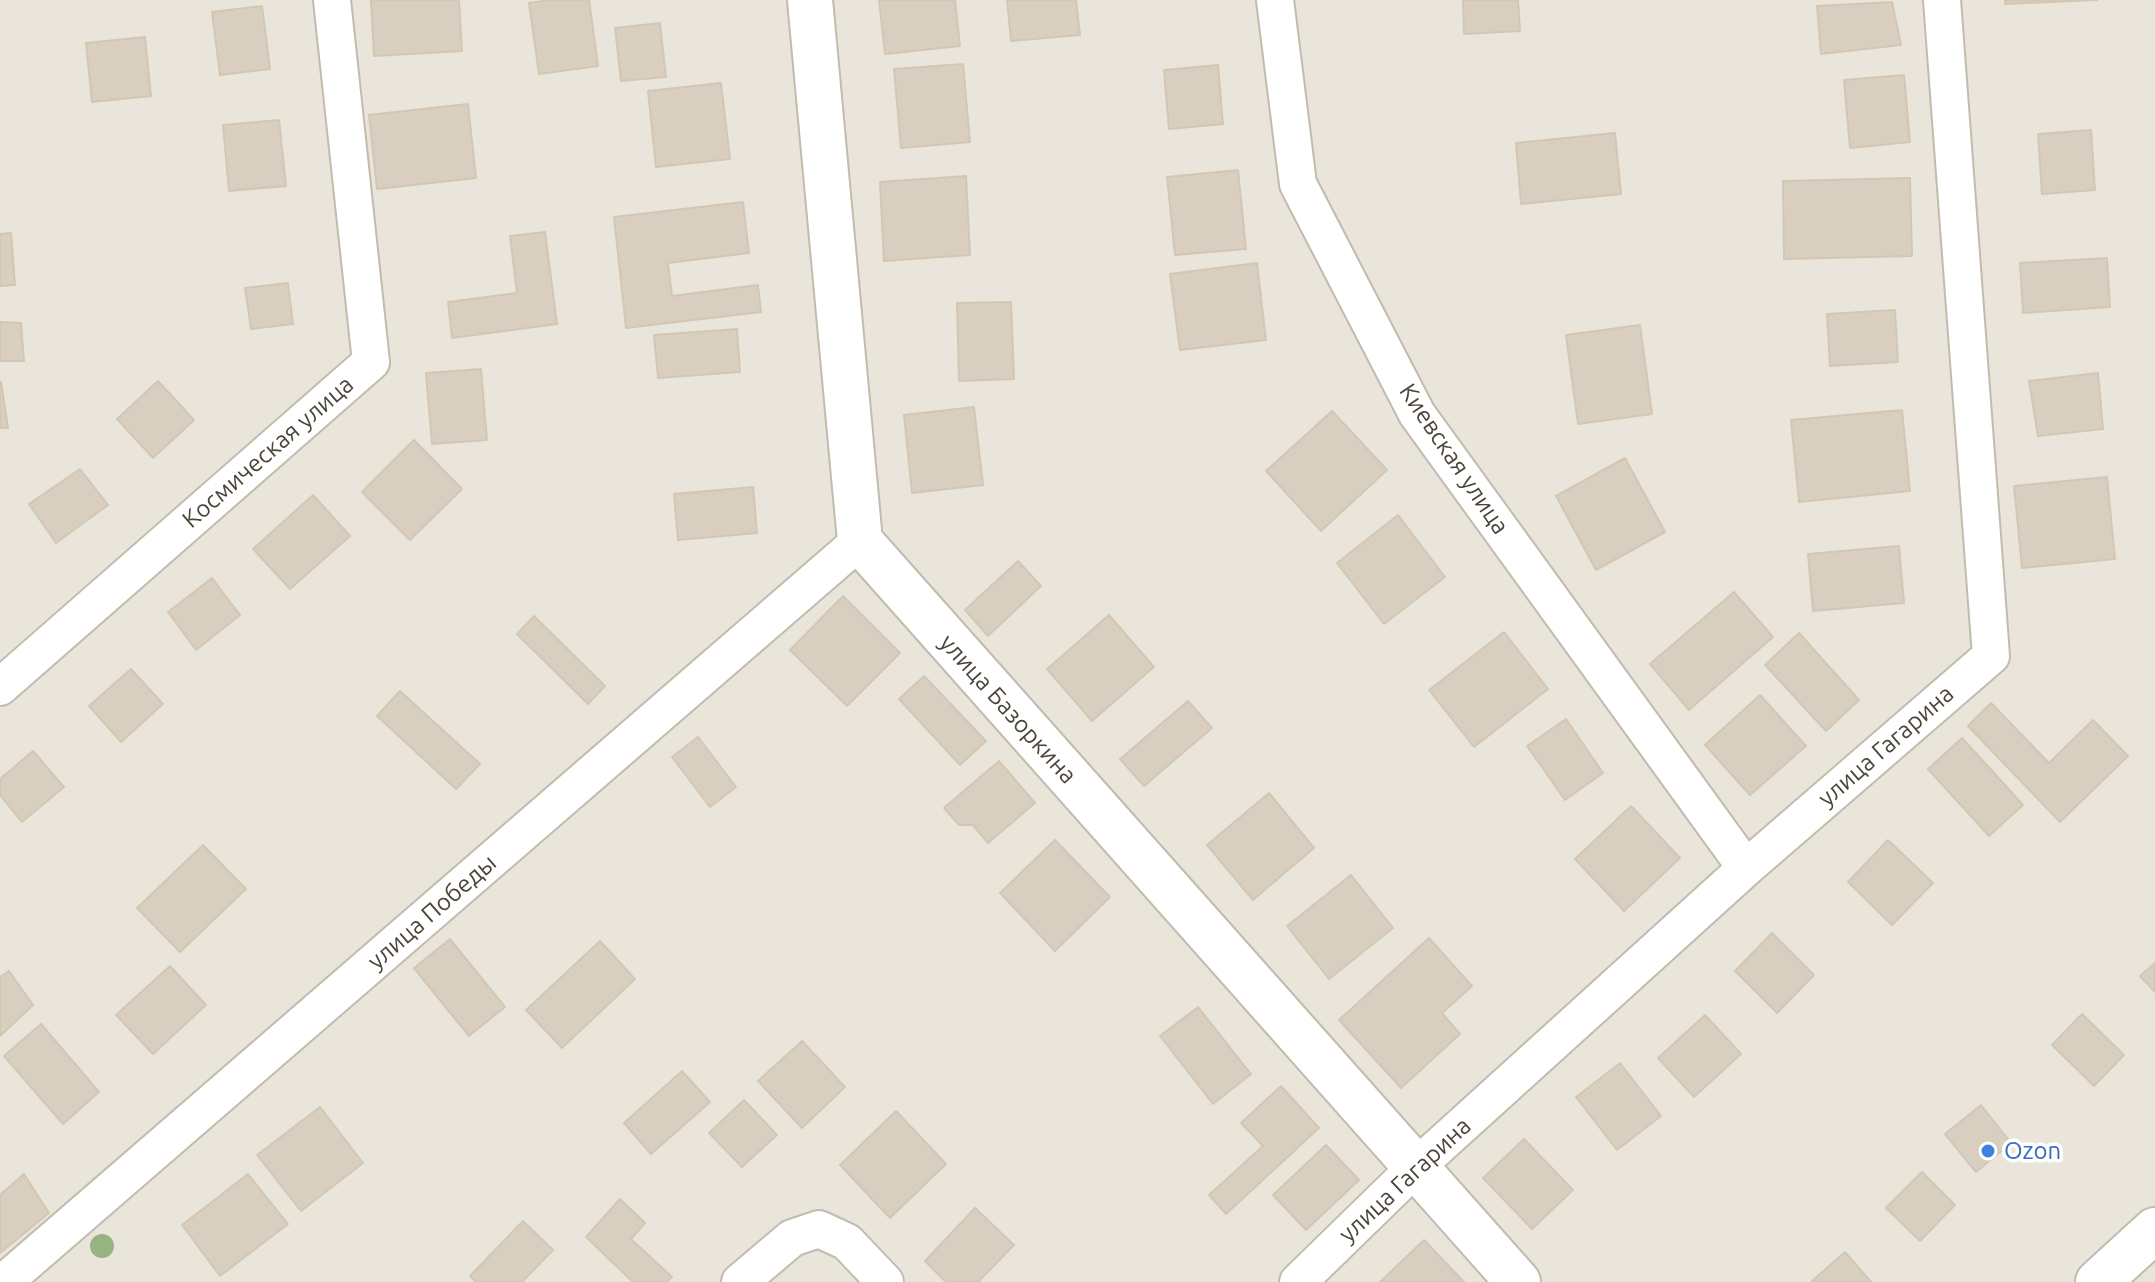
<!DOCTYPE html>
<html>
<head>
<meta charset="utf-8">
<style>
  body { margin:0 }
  canvas { display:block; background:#f6f3ec }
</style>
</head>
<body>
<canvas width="2155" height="1282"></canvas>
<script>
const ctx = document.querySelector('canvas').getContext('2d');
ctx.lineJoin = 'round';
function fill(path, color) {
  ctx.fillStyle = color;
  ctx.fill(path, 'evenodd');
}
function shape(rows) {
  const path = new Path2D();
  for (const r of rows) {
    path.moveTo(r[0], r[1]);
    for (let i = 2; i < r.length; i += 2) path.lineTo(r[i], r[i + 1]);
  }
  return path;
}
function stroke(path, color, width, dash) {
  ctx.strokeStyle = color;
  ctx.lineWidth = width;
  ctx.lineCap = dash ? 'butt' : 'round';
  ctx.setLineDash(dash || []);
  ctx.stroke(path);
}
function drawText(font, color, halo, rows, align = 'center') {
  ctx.font = font + ' Ubuntu,sans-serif';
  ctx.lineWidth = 7;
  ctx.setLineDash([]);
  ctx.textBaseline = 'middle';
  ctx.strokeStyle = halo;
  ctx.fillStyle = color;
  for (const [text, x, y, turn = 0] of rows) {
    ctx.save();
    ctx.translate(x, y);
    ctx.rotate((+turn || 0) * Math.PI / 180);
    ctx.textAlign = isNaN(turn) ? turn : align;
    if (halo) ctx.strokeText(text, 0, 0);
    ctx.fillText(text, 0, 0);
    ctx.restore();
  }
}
fill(shape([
  [0,0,2155,0,2155,1282,0,1282]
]), '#eae5da');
const building = shape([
  [371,0,459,0,462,51,374,56,371,0],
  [551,0,589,0,598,66,539,74,529,3,551,0],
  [879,0,955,0,960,46,885,54,879,0],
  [1007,0,1076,0,1080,35,1011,41,1007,0],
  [1463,0,1518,0,1520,31,1464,34,1463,0],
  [2005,0,2097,0,2005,4,2005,0],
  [1892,2,1901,45,1821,54,1817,6,1892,2],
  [262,6,270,69,220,75,212,12,262,6],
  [660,23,666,77,621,81,615,28,660,23],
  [145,37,151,96,92,102,86,43,145,37],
  [963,64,970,142,901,148,894,69,963,64],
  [1218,65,1223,124,1169,129,1164,70,1218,65],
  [1904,75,1910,142,1850,148,1844,80,1904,75],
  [721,83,730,159,656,167,648,91,721,83],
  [468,104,476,178,377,189,369,115,468,104],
  [279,120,286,186,229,191,223,125,279,120],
  [2091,130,2095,190,2042,194,2038,134,2091,130],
  [1615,133,1621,194,1521,204,1516,143,1615,133],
  [1238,170,1246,249,1175,255,1167,177,1238,170],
  [966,176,970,255,884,261,880,182,966,176],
  [1910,178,1912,256,1784,259,1783,181,1910,178],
  [743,202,749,253,668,263,672,296,758,285,761,312,626,328,614,217,743,202],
  [545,232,557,324,452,338,448,302,517,293,510,236,545,232],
  [11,233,15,285,0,286,0,234,11,233],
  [2107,258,2110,307,2023,313,2020,263,2107,258],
  [1257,263,1266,340,1180,350,1170,274,1257,263],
  [288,283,293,324,251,329,245,288,288,283],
  [1011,302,1014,379,959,381,957,303,1011,302],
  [1895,310,1898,362,1830,366,1827,314,1895,310],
  [0,322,21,323,24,361,0,361,0,322],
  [1640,325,1652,414,1578,424,1566,335,1640,325],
  [737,329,740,372,658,378,654,335,737,329],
  [481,369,487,440,432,444,426,373,481,369],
  [2098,373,2103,429,2038,436,2029,381,2098,373],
  [158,381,194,420,153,458,117,419,158,381],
  [0,382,1,382,8,428,0,428,0,382],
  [974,407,983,485,912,493,904,415,974,407],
  [1902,410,1910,491,1799,502,1791,420,1902,410],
  [1332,411,1387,470,1321,531,1266,471,1332,411],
  [414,440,462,489,410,540,362,492,414,440],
  [1625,458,1665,532,1596,570,1556,496,1625,458],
  [80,469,108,505,56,543,29,504,80,469],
  [2107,477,2115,559,2022,568,2014,486,2107,477],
  [753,487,757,533,678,540,674,494,753,487],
  [313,495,350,536,290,589,253,549,313,495],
  [1398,515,1445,577,1384,624,1337,563,1398,515],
  [1899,546,1904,603,1813,611,1808,554,1899,546],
  [1018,561,1041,586,988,636,965,610,1018,561],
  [212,578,240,615,196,650,168,612,212,578],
  [1734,592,1773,637,1689,710,1650,664,1734,592],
  [843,596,900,653,847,706,790,650,843,596],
  [1109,615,1154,667,1092,721,1047,669,1109,615],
  [534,616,605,686,588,704,517,634,534,616],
  [1504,632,1548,689,1474,747,1429,690,1504,632],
  [1799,633,1859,700,1826,731,1765,665,1799,633],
  [131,669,163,704,121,742,89,706,131,669],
  [924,676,986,741,960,765,899,699,924,676],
  [400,691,480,764,456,789,377,716,400,691],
  [1760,695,1806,746,1750,795,1705,745,1760,695],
  [1188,701,1212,728,1144,786,1120,759,1188,701],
  [1991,703,2049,763,2093,720,2128,756,2060,822,1968,726,1991,703],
  [1566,719,1603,773,1565,800,1527,746,1566,719],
  [698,737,736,787,710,807,672,757,698,737],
  [1962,738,2023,805,1989,836,1928,769,1962,738],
  [33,751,64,787,22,822,0,795,0,779,33,751],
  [999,761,1035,803,988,843,973,825,959,825,944,808,999,761],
  [1269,793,1314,848,1253,900,1207,845,1269,793],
  [1631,806,1680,858,1624,911,1575,859,1631,806],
  [1055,840,1110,897,1055,951,1000,893,1055,840],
  [1888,840,1933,883,1892,925,1848,882,1888,840],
  [203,845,246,889,180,952,137,908,203,845],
  [1351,875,1393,928,1329,979,1287,926,1351,875],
  [1772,933,1814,975,1777,1013,1735,971,1772,933],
  [1429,938,1472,986,1442,1013,1460,1034,1401,1088,1339,1020,1429,938],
  [450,939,505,1007,469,1036,414,968,450,939],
  [600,941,635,979,562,1048,526,1010,600,941],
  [2155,963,2155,992,2140,976,2155,963],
  [170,966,206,1005,153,1054,116,1015,170,966],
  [9,971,33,1005,0,1036,0,977,9,971],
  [1198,1007,1251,1074,1213,1104,1160,1036,1198,1007],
  [2082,1014,2124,1055,2094,1086,2052,1045,2082,1014],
  [1705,1015,1741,1054,1694,1097,1658,1058,1705,1015],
  [41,1024,99,1092,63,1124,4,1056,41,1024],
  [802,1041,845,1087,802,1128,758,1081,802,1041],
  [1620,1063,1661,1116,1617,1150,1576,1097,1620,1063],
  [682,1071,710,1102,651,1154,624,1123,682,1071],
  [1281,1086,1319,1128,1226,1214,1209,1195,1263,1146,1241,1123,1281,1086],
  [744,1100,777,1135,742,1167,709,1133,744,1100],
  [1981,1105,2011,1143,1976,1172,1945,1134,1981,1105],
  [320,1107,363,1163,301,1211,257,1155,320,1107],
  [896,1111,946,1164,890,1218,840,1165,896,1111],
  [1524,1139,1573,1190,1532,1229,1483,1178,1524,1139],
  [1326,1145,1359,1180,1306,1230,1273,1195,1326,1145],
  [1922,1172,1955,1205,1920,1241,1886,1208,1922,1172],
  [24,1174,49,1213,0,1253,0,1195,24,1174],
  [248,1174,288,1224,220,1276,182,1225,248,1174],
  [620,1199,645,1223,631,1239,672,1277,667,1282,633,1282,586,1237,620,1199],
  [975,1208,1014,1245,978,1282,946,1282,925,1261,975,1208],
  [523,1221,553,1250,522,1282,476,1282,470,1276,523,1221],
  [1424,1240,1464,1282,1380,1282,1424,1240],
  [1845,1252,1871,1282,1813,1282,1812,1281,1845,1252]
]);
fill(building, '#d8cfc1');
stroke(building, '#d3c7b4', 2);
const minor = shape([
  [1275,0,1298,184,1417,414,1746,868],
  [0,687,371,362,332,0],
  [4,1282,860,541],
  [740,1282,792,1238,819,1229,847,1242,885,1282],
  [1298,1282,1416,1167,1746,868,1991,656,1942,0]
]);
const tertiary = shape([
  [810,0,860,541,1518,1282],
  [2098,1282,2155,1230]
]);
stroke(minor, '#c2bbae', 40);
stroke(tertiary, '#c2bbae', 48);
stroke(minor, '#fff', 36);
stroke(tertiary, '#fff', 44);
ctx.fillStyle = '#97b381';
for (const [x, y] of [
  [102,1246]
]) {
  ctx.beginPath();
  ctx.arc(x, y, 12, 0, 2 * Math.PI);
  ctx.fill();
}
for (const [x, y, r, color] of [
  [1988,1151,8,"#3f7fe0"]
]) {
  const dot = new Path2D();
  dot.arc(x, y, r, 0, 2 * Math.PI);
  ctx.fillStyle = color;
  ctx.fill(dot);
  stroke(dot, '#fff', 3);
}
drawText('24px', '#4b4439', '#fff', [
  ["Космическая улица",268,452,-41],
  ["Киевская улица",1454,459,56],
  ["улица Базоркина",1008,709,48],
  ["улица Гагарина",1886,746,-41],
  ["улица Победы",432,912,-41],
  ["улица Гагарина",1405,1180,-43]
]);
drawText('24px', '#366cbe', '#fff', [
  ["Ozon",2004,1151]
], 'left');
</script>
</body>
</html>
